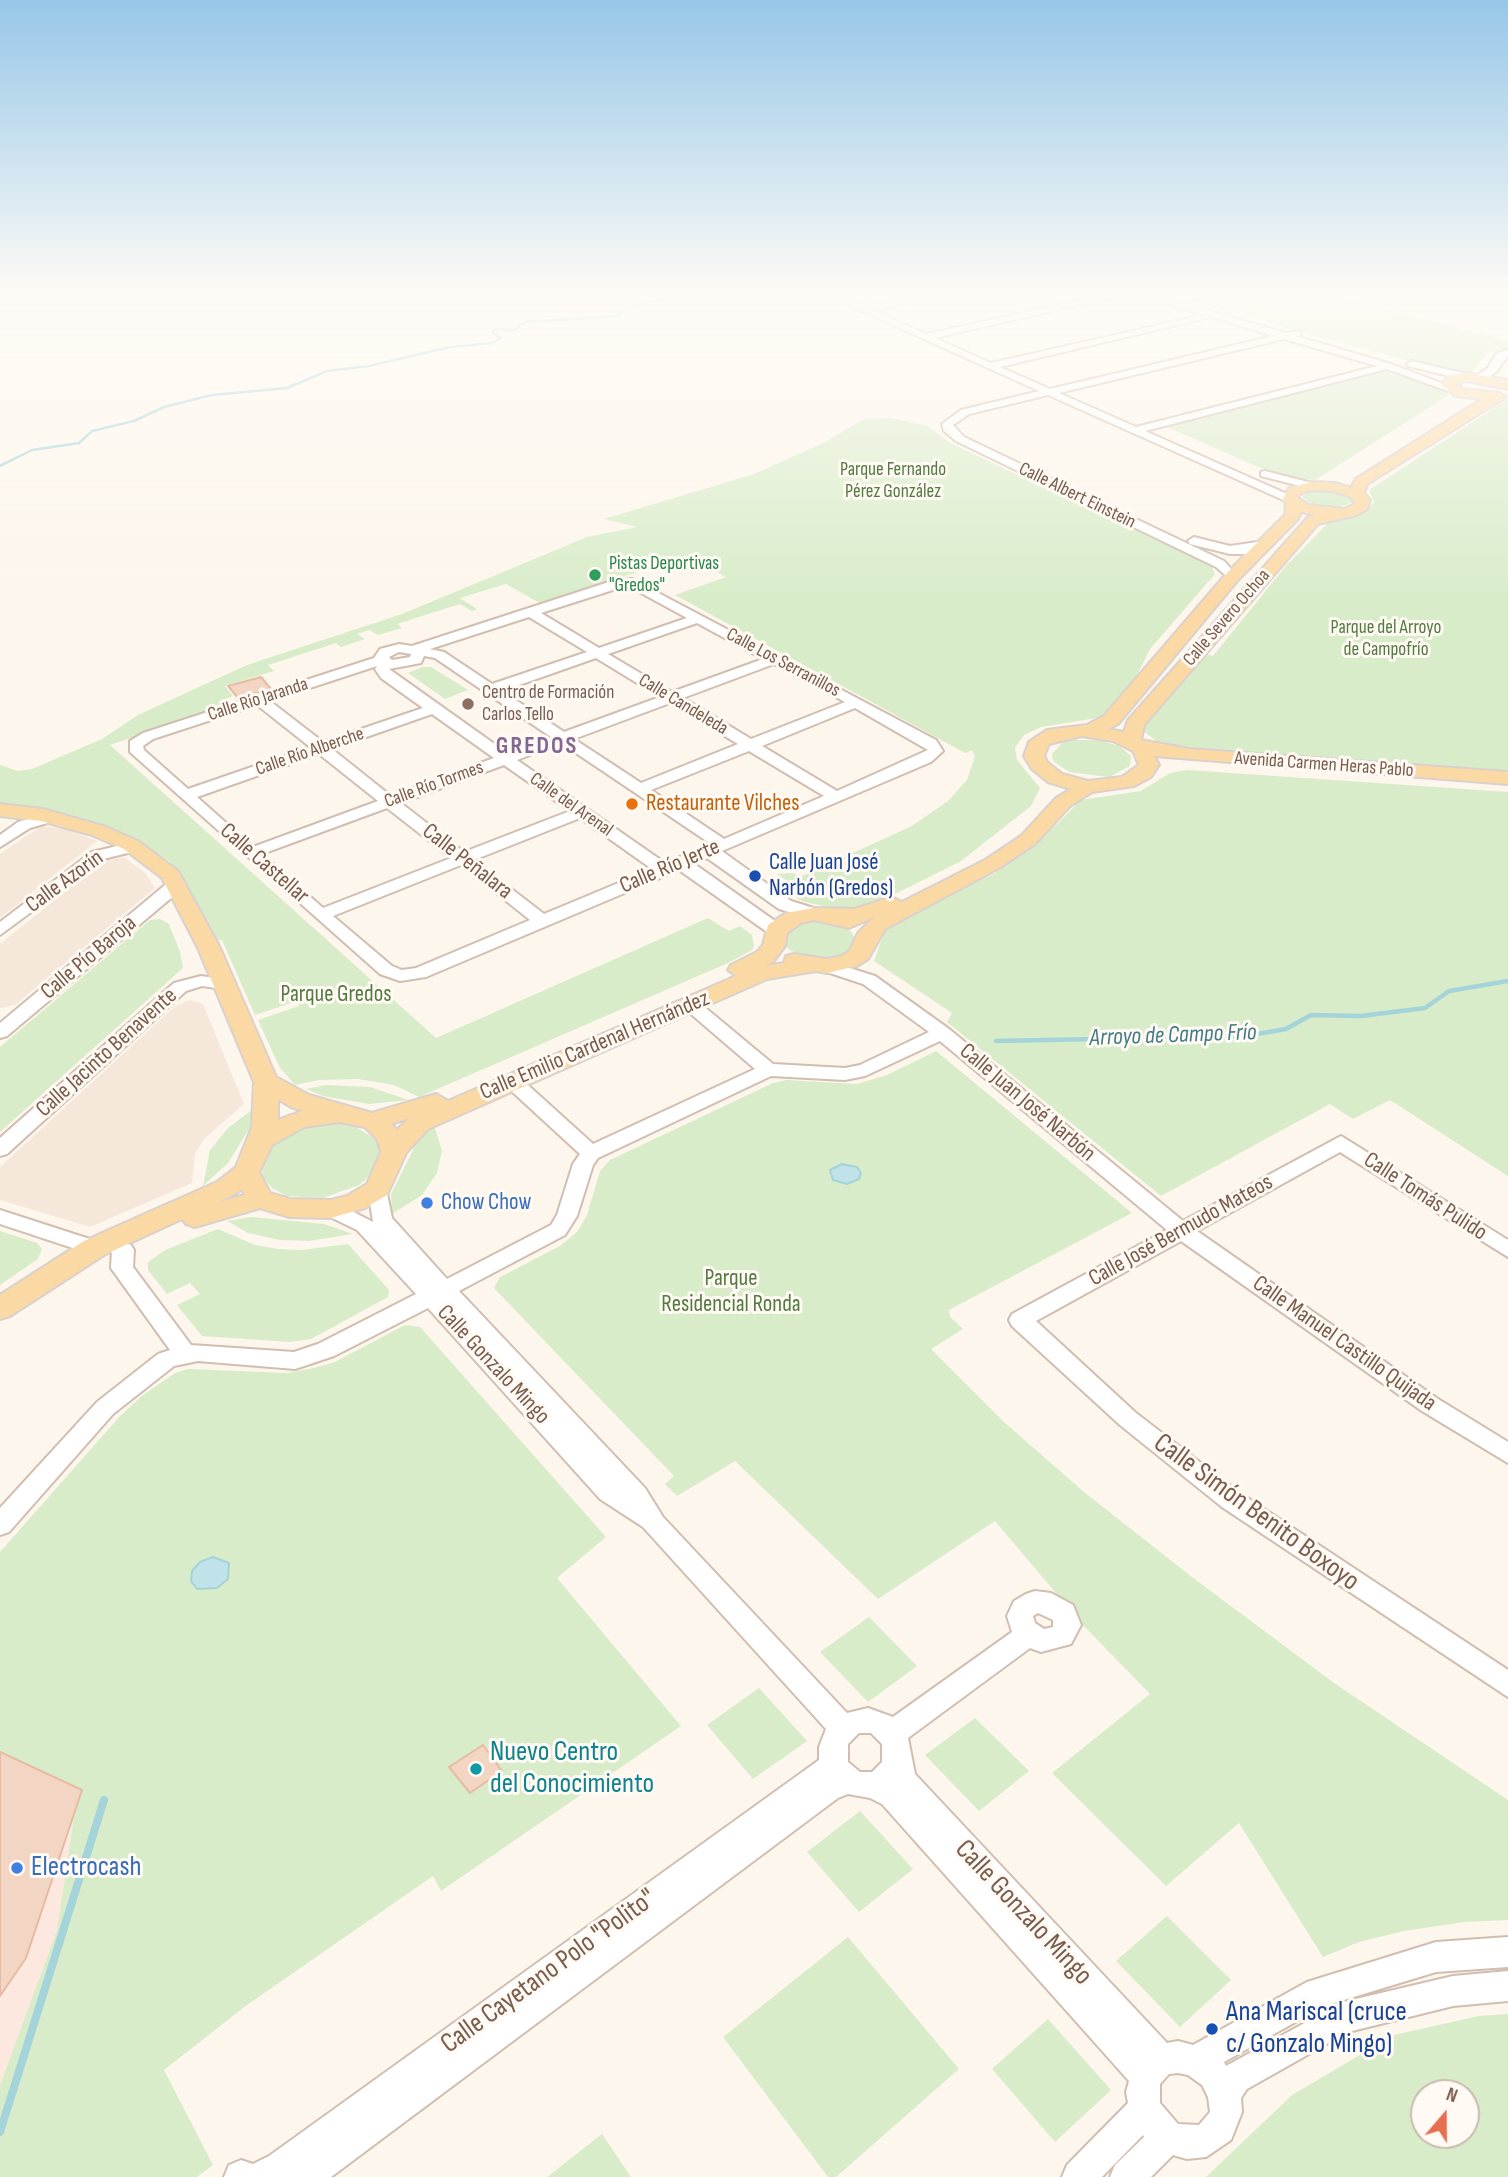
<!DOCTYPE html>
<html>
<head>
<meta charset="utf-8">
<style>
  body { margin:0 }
  #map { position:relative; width:1508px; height:2177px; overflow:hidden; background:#fdf6ec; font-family:"Sofia Sans Condensed",sans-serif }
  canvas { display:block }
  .north { position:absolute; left:1410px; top:2079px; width:70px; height:70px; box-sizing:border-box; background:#fffaf3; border:2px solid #cabbb1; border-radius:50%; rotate:20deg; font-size:19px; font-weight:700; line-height:28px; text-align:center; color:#7a5c4d }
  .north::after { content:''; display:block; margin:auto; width:24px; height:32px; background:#e76f51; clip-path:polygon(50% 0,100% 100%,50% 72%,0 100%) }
</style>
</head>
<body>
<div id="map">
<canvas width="1508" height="2177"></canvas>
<div class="north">N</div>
</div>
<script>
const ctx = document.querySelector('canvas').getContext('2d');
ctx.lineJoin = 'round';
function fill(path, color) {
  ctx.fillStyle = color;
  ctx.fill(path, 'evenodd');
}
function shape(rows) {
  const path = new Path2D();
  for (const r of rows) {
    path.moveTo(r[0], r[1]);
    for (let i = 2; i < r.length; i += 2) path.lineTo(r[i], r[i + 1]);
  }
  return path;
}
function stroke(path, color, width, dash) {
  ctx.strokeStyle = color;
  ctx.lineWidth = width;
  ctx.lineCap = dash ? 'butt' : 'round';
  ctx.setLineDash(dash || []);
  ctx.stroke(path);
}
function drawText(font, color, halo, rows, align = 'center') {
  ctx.font = font + ' "Sofia Sans Condensed",sans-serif';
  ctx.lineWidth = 6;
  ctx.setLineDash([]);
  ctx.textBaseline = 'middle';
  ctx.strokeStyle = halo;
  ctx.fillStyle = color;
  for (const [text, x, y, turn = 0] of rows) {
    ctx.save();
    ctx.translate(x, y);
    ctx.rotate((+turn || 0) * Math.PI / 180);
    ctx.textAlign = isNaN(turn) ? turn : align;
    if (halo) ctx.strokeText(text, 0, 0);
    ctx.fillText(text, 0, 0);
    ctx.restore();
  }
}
fill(shape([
  [41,826,65,829,97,841,0,918,0,854],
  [124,857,145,873,155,888,15,1005,0,1008,0,944,105,860],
  [190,1000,203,1004,244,1104,204,1139,195,1154,192,1183,90,1227,0,1200,0,1167,174,1007]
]), '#f5e8da');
fill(shape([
  [0,1753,78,1789,57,1930,0,2085]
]), '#fde8e0');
fill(shape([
  [1187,298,1342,298,1497,338,1508,341,1508,350,1488,352,1471,373,1458,373,1314,336],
  [1382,370,1440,389,1449,395,1315,480,1279,476,1167,427],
  [1508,399,1508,771,1176,747,1158,742,1143,731,1146,720,1201,653,1213,656,1285,567,1331,520,1365,512,1374,502,1369,490],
  [891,418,928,426,950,443,1199,560,1212,567,1215,574,1150,649,1135,679,1103,717,1041,727,1024,735,1015,747,1017,760,1040,788,1031,806,961,861,879,902,859,909,837,909,805,902,798,899,783,884,787,881,777,874,793,873,800,877,912,826,948,801,967,780,975,756,972,750,965,753,675,595,726,577,697,561,690,563,682,558,540,603,506,584,460,598,477,609,472,611,460,604,397,624,402,628,378,635,369,630,357,634,365,639,341,647,336,643,268,665,274,671,225,686,233,696,224,700,239,702,110,745,436,1038,708,918,729,931,740,926,752,935,754,946,752,950,728,963,419,1097,394,1085,358,1079,319,1080,295,1085,280,1068,258,1020,299,1006,297,1001,255,1015,222,940,214,941,185,879,169,861,127,835,95,823,37,810,0,807,0,765,18,771,32,769,102,739,138,715,247,665,402,614,587,537,637,527,604,519,754,474,825,442,864,419],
  [1312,490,1335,491,1349,496,1353,502,1338,508,1314,505,1302,497],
  [422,667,431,667,468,690,445,699,408,673],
  [1073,740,1099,740,1119,746,1131,756,1130,766,1109,777,1069,772,1053,761,1052,754,1062,743],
  [1187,770,1508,792,1508,1176,1390,1100,1353,1119,1330,1104,1161,1196,947,1022,952,1013,874,961,886,927,995,873,1054,827,1081,800,1141,791,1170,773],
  [160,919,169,924,180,952,183,968,0,1132,0,1047,150,920],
  [812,921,844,926,851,932,855,938,851,951,843,956,821,961,791,951,786,946,788,933,793,928],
  [936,1051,1132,1213,949,1310,950,1317,963,1329,931,1349,1004,1422,1084,1492,1188,1574,1334,1683,1508,1800,1508,1920,1464,1922,1404,1931,1359,1942,1323,1957,1239,1823,1166,1886,1052,1773,1150,1694,1082,1624,995,1521,878,1599,735,1461,677,1496,665,1484,674,1476,494,1288,500,1277,560,1246,577,1232,587,1215,600,1171,610,1160,773,1083,787,1080,857,1084,887,1075],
  [327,1085,370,1087,409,1100,369,1104,323,1096,306,1089],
  [257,1106,253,1123,228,1163,203,1186,210,1150,228,1128],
  [332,1122,351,1124,375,1139,380,1150,379,1162,372,1174,359,1185,323,1198,287,1196,272,1188,263,1177,261,1164,266,1151,277,1139,293,1130],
  [434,1125,442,1151,437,1173,422,1195,392,1214,391,1194,418,1140],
  [251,1217,324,1224,353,1234,309,1241,280,1240,248,1233,227,1221],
  [218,1229,255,1245,278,1249,302,1250,348,1244,389,1290,388,1297,311,1339,290,1342,202,1336,177,1305,200,1294,190,1283,167,1294,148,1270,148,1262,165,1250],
  [0,1231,37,1243,42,1249,38,1259,0,1285],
  [405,1325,420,1327,606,1537,557,1578,681,1726,441,1891,433,1876,247,2005,164,2070,213,2165,197,2177,0,2177,0,2085,57,1930,78,1789,0,1755,0,1552,121,1415,143,1395,175,1373,188,1369,287,1373,314,1368,335,1362],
  [869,1617,917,1666,868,1702,820,1652],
  [759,1688,807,1741,753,1779,707,1725],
  [975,1718,1029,1771,979,1811,925,1755],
  [860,1811,913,1869,859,1912,807,1852],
  [1167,1916,1231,1980,1180,2027,1116,1961],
  [848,1937,959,2069,836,2177,828,2177,723,2037],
  [1508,2014,1508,2177,1206,2177,1292,2095,1394,2035,1479,2016],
  [1424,2093,1466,2093,1466,2135,1424,2135],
  [1048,2019,1111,2090,1055,2142,992,2069],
  [602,2134,631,2177,547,2177]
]), '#d8ecc9');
const water = shape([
  [842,1164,857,1167,861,1173,859,1179,847,1184,833,1180,830,1170,842,1164],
  [213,1557,229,1563,228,1579,217,1588,197,1589,191,1581,192,1571,200,1562,213,1557]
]);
fill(water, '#bfe3e8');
stroke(water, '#a5d3da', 2);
stroke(shape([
  [0,466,32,450,79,443,92,431,134,421,164,407,212,395,287,388,327,371,369,366,450,347,492,343,501,338,492,332,495,329,515,330,525,322,617,316,629,307,663,298]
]), '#a5d3da', 2.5);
stroke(shape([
  [996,1041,1246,1036,1286,1029,1311,1015,1361,1016,1425,1008,1449,991,1508,981]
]), '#a5d3da', 4.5);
stroke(shape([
  [0,2132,104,1800]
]), '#a5d3da', 8);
const building = shape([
  [261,677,271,689,238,698,228,686,261,677],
  [483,1745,502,1771,470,1793,449,1767,483,1745],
  [0,1752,82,1790,26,1958,0,1996,0,1752]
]);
fill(building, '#f3d5c3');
stroke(building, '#e6bba3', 2);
const minor = shape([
  [833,298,845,298,865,307,908,298,927,298,874,311,926,334,1091,298,1109,298,935,338,991,363,1203,315,1151,298,1166,298,1285,333,1300,331,1300,335,1296,336,1391,364,1457,389,1448,391,1387,369,1145,431,1294,497,1296,499,1290,503,1048,395,969,414,953,425,964,437,1224,561,1238,577,1232,581,1216,567,956,441,944,431,942,424,961,410,1039,391,833,298],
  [1211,317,1273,336,1050,389,1000,367,1211,317],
  [1284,339,1377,366,1136,427,1059,393,1284,339],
  [1508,349,1508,356,1496,372,1485,379,1477,379,1477,375,1488,368,1496,354,1508,349],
  [1412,361,1470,375,1471,377,1466,380,1408,366,1407,364,1412,361],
  [1265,471,1316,484,1318,486,1312,489,1261,476,1261,472,1265,471],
  [1194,537,1230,546,1264,541,1270,545,1247,554,1230,554,1190,544,1188,541,1194,537],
  [632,579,936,740,943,751,931,762,722,851,791,901,820,910,823,914,820,918,814,919,779,909,707,858,693,863,782,926,785,930,782,934,770,934,679,870,426,977,400,981,380,974,130,752,130,741,143,733,374,658,380,649,399,644,412,646,609,582,632,579],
  [630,587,687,618,599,648,541,613,616,589,630,587],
  [529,617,587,652,492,684,444,652,430,649,529,617],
  [697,623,763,659,672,692,608,654,697,623],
  [399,652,411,654,410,657,392,660,389,657,399,652],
  [424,656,435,658,551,737,507,753,389,669,421,663,424,656],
  [596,658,660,697,564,732,502,691,596,658],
  [774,664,845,702,751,739,683,698,774,664],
  [377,666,375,669,381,678,423,708,323,742,270,701,377,666],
  [670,703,738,744,641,783,574,739,670,703],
  [257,705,310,747,188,789,144,750,143,746,153,739,257,705],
  [855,708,928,750,837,791,762,746,855,708],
  [432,714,494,758,391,796,332,749,432,714],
  [561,743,634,792,711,844,665,863,517,760,561,743],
  [749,751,824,796,724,839,651,790,749,751],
  [319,754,378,801,253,847,197,797,319,754],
  [504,765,570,811,464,852,401,803,504,765],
  [387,808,451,858,323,908,262,854,387,808],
  [580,818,652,869,544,914,474,860,580,818],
  [461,865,530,920,416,968,402,970,392,966,333,916,461,865],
  [52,812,58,814,58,820,30,828,0,847,0,835,18,822,52,812],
  [134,842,142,847,140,850,103,859,0,935,0,922,92,852,134,842],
  [177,879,183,880,185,884,183,888,7,1036,0,1038,0,1023,171,880,177,879],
  [827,961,875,976,949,1029,1183,1221,1341,1136,1508,1240,1508,1257,1340,1152,1197,1231,1438,1399,1508,1442,1508,1463,1422,1411,1181,1241,1036,1321,1136,1413,1240,1493,1508,1670,1508,1697,1222,1507,1120,1425,1012,1326,1009,1320,1012,1314,1167,1230,940,1041,865,1076,845,1080,771,1076,598,1158,593,1165,577,1216,565,1235,459,1291,645,1488,663,1517,847,1713,868,1708,893,1717,1012,1632,1007,1616,1014,1601,1026,1594,1035,1591,1051,1593,1073,1605,1081,1625,1071,1644,1041,1652,1030,1648,908,1738,915,1774,1167,2043,1178,2041,1193,2045,1307,1982,1436,1942,1508,1937,1508,1967,1436,1972,1324,2006,1224,2062,1226,2066,1343,2002,1453,1976,1508,1971,1508,2001,1453,2006,1348,2032,1247,2089,1241,2098,1242,2112,1231,2140,1206,2157,1187,2159,1173,2155,1151,2177,1110,2177,1115,2165,1144,2137,1143,2135,1102,2177,1062,2177,1067,2165,1128,2103,1126,2092,1129,2081,882,1804,870,1798,848,1794,838,1798,331,2177,224,2177,229,2165,241,2160,253,2164,269,2156,819,1760,819,1747,826,1729,643,1527,600,1499,428,1308,334,1356,295,1369,198,1361,174,1366,113,1414,9,1532,0,1535,0,1508,97,1402,158,1354,170,1350,111,1268,112,1250,115,1245,123,1243,131,1245,134,1250,133,1267,191,1345,294,1352,318,1344,416,1294,357,1230,324,1214,321,1209,324,1204,338,1204,373,1222,368,1189,378,1182,385,1184,392,1218,447,1279,551,1225,557,1215,573,1164,580,1154,506,1086,503,1082,506,1078,520,1078,593,1144,755,1069,684,1008,681,1004,684,1000,696,1000,773,1064,845,1068,860,1065,929,1032,863,984,821,970,818,966,827,961],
  [1038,1613,1053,1620,1053,1627,1044,1629,1035,1623,1033,1616,1038,1613],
  [859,1733,871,1733,882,1744,882,1762,872,1772,860,1772,848,1762,848,1744,859,1733],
  [1178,2073,1188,2075,1202,2085,1208,2097,1210,2112,1199,2125,1178,2124,1160,2103,1160,2084,1169,2074,1178,2073],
  [201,976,230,980,233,984,224,989,202,986,186,991,7,1154,0,1156,0,1138,174,983,201,976],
  [0,1210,102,1243,105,1248,102,1253,94,1255,0,1224,0,1210]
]);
const major = shape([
  [1466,373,1508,380,1508,389,1466,381,1456,384,1464,389,1499,393,1506,397,1367,484,1364,493,1370,500,1367,509,1357,515,1318,524,1144,725,1141,740,1189,749,1508,772,1508,784,1154,756,1159,765,1151,777,1134,786,1092,792,1070,806,1035,844,999,868,885,929,868,959,857,966,827,973,816,971,767,979,428,1129,406,1153,387,1195,365,1208,331,1218,289,1217,260,1208,195,1227,186,1224,182,1219,104,1255,10,1316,0,1319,0,1295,84,1241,217,1182,236,1167,252,1127,254,1082,198,948,162,878,124,849,92,835,41,821,0,816,0,804,43,809,106,827,138,841,178,871,220,948,276,1077,309,1095,372,1113,436,1094,448,1101,736,976,728,970,731,965,757,952,763,945,768,925,786,913,814,908,854,909,892,897,902,902,985,860,1021,836,1056,798,1071,789,1048,782,1032,769,1024,756,1029,742,1047,730,1087,725,1104,716,1226,574,1285,515,1286,503,1283,499,1289,488,1312,482,1335,483,1351,488,1356,479,1482,399,1455,396,1441,384,1448,376,1466,373],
  [1312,490,1333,491,1351,497,1355,504,1344,509,1309,505,1298,498,1300,494,1312,490],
  [1301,512,1316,515,1308,517,1128,720,1124,732,1108,729,1118,724,1238,580,1298,519,1301,512],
  [1082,736,1113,741,1133,751,1139,765,1122,777,1088,781,1062,774,1047,762,1044,756,1049,744,1082,736],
  [874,917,858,933,850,950,842,956,827,959,794,954,786,956,784,963,765,966,773,962,785,946,787,933,801,923,814,920,849,928,874,917],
  [278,1099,291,1107,303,1111,278,1120,278,1099],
  [409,1118,397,1130,391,1124,409,1118],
  [339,1122,365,1127,377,1139,381,1152,367,1184,347,1196,331,1200,290,1199,270,1193,259,1172,272,1145,304,1127,339,1122],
  [242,1189,245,1195,218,1202,235,1194,242,1189]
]);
stroke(minor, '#d1beb0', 4);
stroke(major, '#dad1cd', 4);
fill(minor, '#fff');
fill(major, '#fbd9a5');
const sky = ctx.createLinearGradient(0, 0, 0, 603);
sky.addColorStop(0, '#97c7e8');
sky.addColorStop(0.49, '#fefbf6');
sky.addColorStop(1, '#fefbf600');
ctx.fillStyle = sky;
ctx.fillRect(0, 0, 1508, 603);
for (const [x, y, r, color] of [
  [595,575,7,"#2e9e5b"],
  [468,704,7,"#8d6e63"],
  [632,804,7,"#e8710a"],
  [755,876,7,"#1a4fb4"],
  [427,1203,7,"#3f7fe0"],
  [476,1769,7,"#0f9aa8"],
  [17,1868,7,"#3f7fe0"],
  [1212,2029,7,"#1a4fb4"]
]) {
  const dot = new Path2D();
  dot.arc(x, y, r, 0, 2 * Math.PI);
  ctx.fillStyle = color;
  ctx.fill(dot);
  stroke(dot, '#fffaf3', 2.5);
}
drawText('19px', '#537a41', '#fffaf3', [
  ["Parque Fernando",893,470],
  ["Pérez González",893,492],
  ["Parque del Arroyo",1386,628],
  ["de Campofrío",1386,650]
]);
drawText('19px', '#7a5c4d', '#fffaf3', [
  ["Calle Albert Einstein",1077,496,26],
  ["Calle Severo Ochoa",1227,618,-49],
  ["Calle Los Serranillos",783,663,28],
  ["Calle Río Jaranda",258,700,-18],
  ["Calle Candeleda",683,705,31],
  ["Calle Río Alberche",310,752,-19],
  ["Avenida Carmen Heras Pablo",1324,765,4],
  ["Calle Río Tormes",434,785,-20],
  ["Calle del Arenal",571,805,35]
]);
drawText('19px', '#27864d', '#fffaf3', [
  ["Pistas Deportivas",609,564],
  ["\"Gredos\"",609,586]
], 'left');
drawText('19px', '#785e54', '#fffaf3', [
  ["Centro de Formación",482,693],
  ["Carlos Tello",482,715]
], 'left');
drawText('23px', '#c56008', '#fffaf3', [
  ["Restaurante Vilches",646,804]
], 'left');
drawText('23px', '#7a5c4d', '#fffaf3', [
  ["Calle Peñalara",467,862,38],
  ["Calle Castellar",264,864,41],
  ["Calle Río Jerte",670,867,-23],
  ["Calle Azorín",65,882,-36],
  ["Calle Pío Baroja",89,958,-40],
  ["Calle Emilio Cardenal Hernández",595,1046,-23],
  ["Calle Jacinto Benavente",107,1053,-42],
  ["Calle Juan José Narbón",1027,1103,40],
  ["Calle Tomás Pulido",1425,1197,33],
  ["Calle José Bermudo Mateos",1181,1231,-29],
  ["Calle Manuel Castillo Quijada",1344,1344,35],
  ["Calle Gonzalo Mingo",493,1365,47]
]);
drawText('23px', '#164399', '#fffaf3', [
  ["Calle Juan José",769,863],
  ["Narbón (Gredos)",769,889]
], 'left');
drawText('23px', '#537a41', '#fffaf3', [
  ["Parque Gredos",336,995],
  ["Parque",731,1279],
  ["Residencial Ronda",731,1305]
]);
drawText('23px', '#366cbe', '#fffaf3', [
  ["Chow Chow",441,1203]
], 'left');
ctx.letterSpacing = '2px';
drawText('bold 24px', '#846695', '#fffaf3', [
  ["GREDOS",537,747]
]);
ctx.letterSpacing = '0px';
drawText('italic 24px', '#437c86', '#fffaf3', [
  ["Arroyo de Campo Frío",1173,1036,-2]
]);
drawText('28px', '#7a5c4d', '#fffaf3', [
  ["Calle Simón Benito Boxoyo",1256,1513,36],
  ["Calle Gonzalo Mingo",1023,1913,47],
  ["Calle Cayetano Polo \"Polito\"",549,1972,-36]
]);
drawText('28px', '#0d838f', '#fffaf3', [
  ["Nuevo Centro",490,1753],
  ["del Conocimiento",490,1785]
], 'left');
drawText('28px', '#366cbe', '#fffaf3', [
  ["Electrocash",31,1868]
], 'left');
drawText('28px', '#164399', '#fffaf3', [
  ["Ana Mariscal (cruce",1226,2013],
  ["c/ Gonzalo Mingo)",1226,2045]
], 'left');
</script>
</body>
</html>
